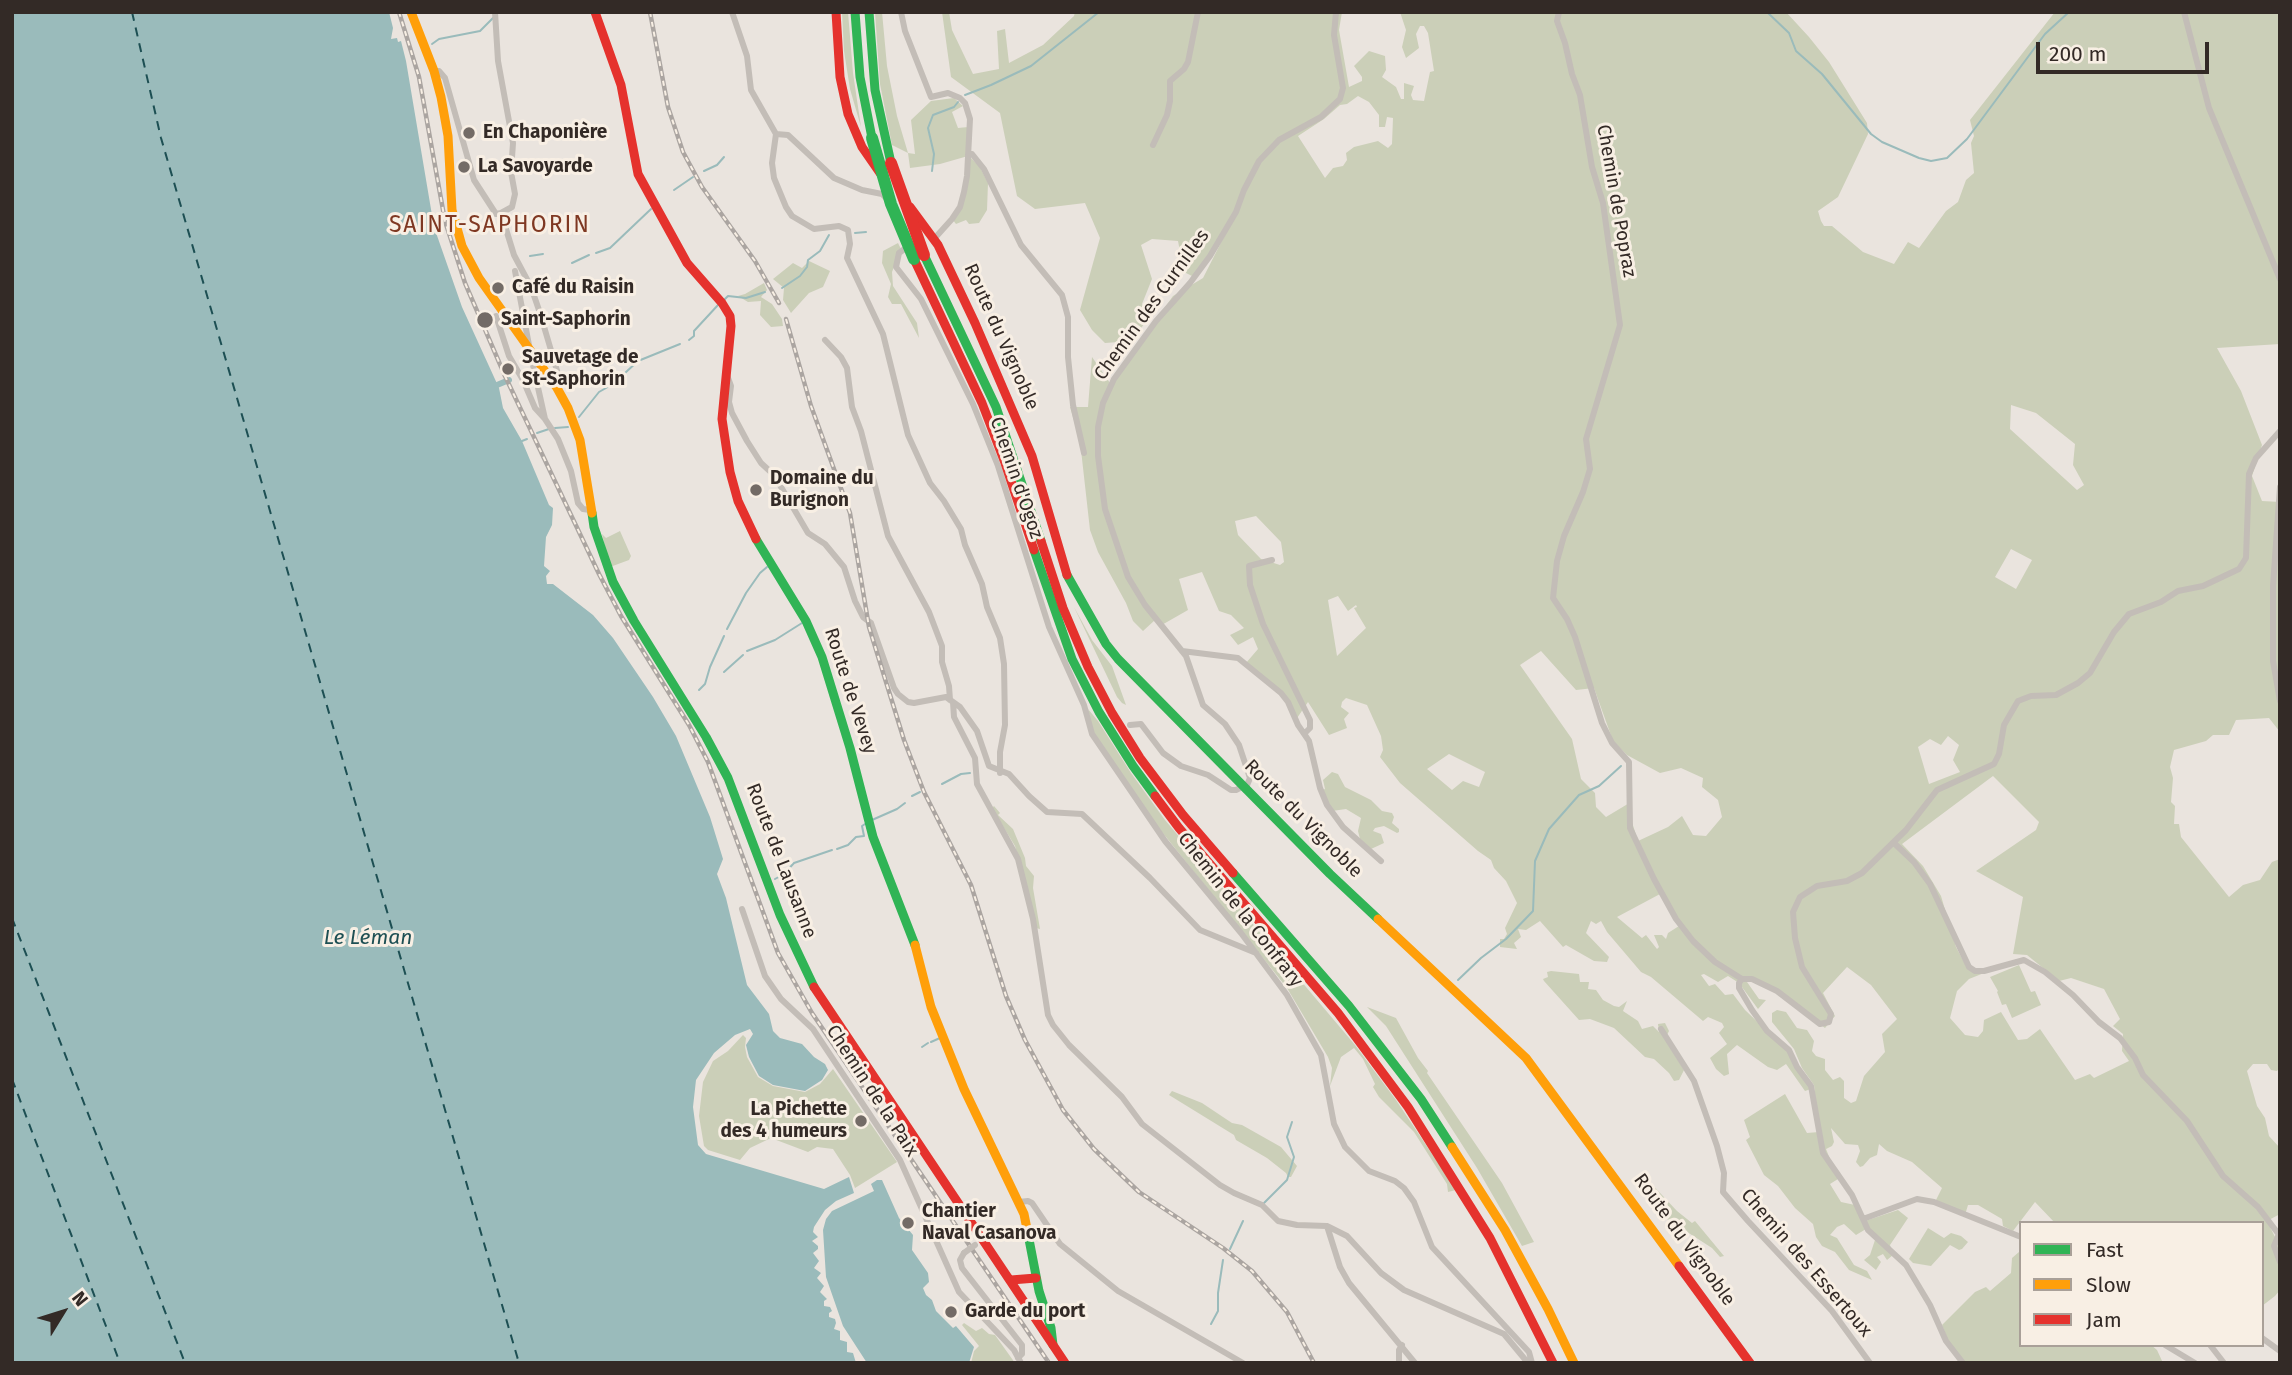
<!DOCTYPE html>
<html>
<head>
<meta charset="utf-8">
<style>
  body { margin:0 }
  #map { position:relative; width:2292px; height:1375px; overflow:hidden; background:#eae4de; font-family:"Fira Sans",sans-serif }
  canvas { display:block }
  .frame { position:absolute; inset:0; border:14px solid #332a26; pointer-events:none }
  .legend { position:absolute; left:2019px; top:1221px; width:245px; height:126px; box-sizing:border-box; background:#f8efe4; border:2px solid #a9a098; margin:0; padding:9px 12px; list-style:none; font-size:21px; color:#332a26 }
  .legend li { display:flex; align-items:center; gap:14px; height:35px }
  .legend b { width:35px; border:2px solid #a9a098 }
  .north { position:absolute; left:28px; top:1277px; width:70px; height:70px; -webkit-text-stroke:5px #f8efe4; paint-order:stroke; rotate:52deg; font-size:19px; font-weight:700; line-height:28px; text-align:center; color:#332a26 }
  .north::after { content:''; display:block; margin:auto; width:24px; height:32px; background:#332a26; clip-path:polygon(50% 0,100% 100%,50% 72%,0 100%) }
  .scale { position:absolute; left:2036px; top:42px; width:173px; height:32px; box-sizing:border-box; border:4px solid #332a26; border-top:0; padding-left:9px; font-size:21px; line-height:24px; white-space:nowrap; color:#332a26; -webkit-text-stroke:5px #f8efe4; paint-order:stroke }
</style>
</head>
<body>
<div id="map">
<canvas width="2292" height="1375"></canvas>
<div class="frame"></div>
<ul class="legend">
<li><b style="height:9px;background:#30b455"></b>Fast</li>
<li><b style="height:9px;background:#ff9f0a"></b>Slow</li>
<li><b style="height:9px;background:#e5322d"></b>Jam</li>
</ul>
<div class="north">N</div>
<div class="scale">200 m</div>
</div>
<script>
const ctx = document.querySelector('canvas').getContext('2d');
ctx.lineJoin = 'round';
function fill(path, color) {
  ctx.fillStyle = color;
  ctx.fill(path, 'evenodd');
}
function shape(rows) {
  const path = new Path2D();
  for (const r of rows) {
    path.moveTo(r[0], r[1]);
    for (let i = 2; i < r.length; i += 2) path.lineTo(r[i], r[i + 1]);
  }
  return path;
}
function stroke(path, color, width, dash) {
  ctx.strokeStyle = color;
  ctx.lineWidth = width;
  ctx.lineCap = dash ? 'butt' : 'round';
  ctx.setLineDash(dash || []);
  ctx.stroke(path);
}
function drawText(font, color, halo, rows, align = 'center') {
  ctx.font = font + ' "Fira Sans",sans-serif';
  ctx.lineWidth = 6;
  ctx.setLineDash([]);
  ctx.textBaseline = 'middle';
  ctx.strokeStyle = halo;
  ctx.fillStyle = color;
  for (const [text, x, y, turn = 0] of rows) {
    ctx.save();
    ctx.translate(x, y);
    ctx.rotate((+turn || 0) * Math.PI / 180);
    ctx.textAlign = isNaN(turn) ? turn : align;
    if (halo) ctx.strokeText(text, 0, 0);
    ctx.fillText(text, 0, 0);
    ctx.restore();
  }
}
fill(shape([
  [842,12,848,12,853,73,861,127,850,89,844,51],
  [875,12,882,12,887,66,897,116,908,153,915,154,911,120,931,101,954,98,963,106,952,112,958,128,968,127,968,155,980,167,988,183,987,210,979,223,969,224,966,220,956,224,952,219,960,207,968,156,940,164,910,168,908,153,892,145,880,84],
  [942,12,949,12,952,30,973,74,999,69,997,31,1005,29,1009,63,1043,45,1074,16,1075,12,1342,12,1339,30,1349,87,1362,81,1362,77,1354,66,1369,51,1385,56,1386,70,1382,77,1396,87,1401,99,1404,99,1404,83,1414,86,1411,95,1413,100,1424,101,1430,72,1434,71,1428,33,1424,26,1420,26,1416,34,1419,48,1406,58,1402,47,1406,30,1400,12,1786,12,1809,37,1829,62,1867,123,1868,134,1838,197,1818,211,1821,221,1824,226,1832,226,1863,252,1894,264,1908,242,1919,248,1946,211,1958,202,1966,180,1974,173,1971,143,1974,136,1970,120,2055,12,2280,12,2280,344,2217,348,2241,391,2262,445,2252,476,2262,501,2280,502,2280,732,2269,718,2236,720,2229,735,2213,735,2206,741,2174,750,2170,767,2173,778,2171,802,2175,806,2174,824,2179,824,2181,837,2229,897,2243,885,2260,880,2272,862,2280,859,2280,1067,2277,1071,2271,1070,2267,1064,2253,1064,2247,1071,2257,1106,2265,1118,2269,1136,2280,1148,2280,1214,2267,1221,2277,1241,2280,1259,2280,1290,2275,1296,2262,1306,2262,1223,2055,1223,2035,1202,2013,1231,2003,1226,2002,1219,1978,1205,1968,1205,1965,1215,1934,1204,1942,1188,1912,1162,1887,1151,1879,1144,1877,1155,1870,1158,1863,1166,1860,1167,1856,1162,1860,1151,1858,1145,1845,1144,1831,1128,1834,1142,1832,1146,1826,1149,1838,1179,1830,1184,1841,1202,1855,1205,1862,1222,1898,1210,1908,1218,1890,1245,1893,1255,1887,1260,1883,1254,1877,1257,1881,1262,1876,1270,1864,1260,1870,1255,1875,1240,1866,1229,1856,1235,1844,1224,1837,1227,1830,1235,1837,1238,1854,1265,1867,1271,1872,1280,1849,1270,1835,1252,1822,1246,1816,1237,1813,1224,1795,1208,1778,1186,1764,1175,1746,1140,1750,1137,1744,1120,1785,1094,1807,1133,1819,1132,1814,1085,1802,1068,1794,1049,1772,1022,1772,1013,1777,1010,1786,1012,1797,1028,1807,1030,1814,1041,1812,1051,1816,1056,1825,1059,1825,1070,1833,1080,1840,1077,1844,1081,1844,1098,1851,1103,1856,1101,1864,1076,1885,1052,1882,1034,1897,1019,1871,985,1847,967,1823,993,1835,1016,1825,1028,1778,993,1752,981,1747,982,1759,999,1766,1000,1758,1009,1739,983,1728,976,1718,982,1704,974,1701,975,1709,986,1715,984,1725,995,1733,994,1745,1010,1787,1050,1811,1089,1805,1091,1786,1064,1777,1070,1768,1067,1737,1045,1727,1054,1729,1074,1724,1076,1716,1069,1710,1058,1727,1044,1719,1033,1724,1027,1722,1023,1708,1017,1703,1021,1651,977,1641,972,1607,932,1601,921,1596,924,1591,921,1586,933,1609,957,1607,962,1594,961,1566,945,1563,947,1540,921,1526,930,1518,929,1521,937,1514,943,1517,949,1500,947,1500,939,1504,939,1507,934,1505,928,1517,903,1506,881,1494,868,1491,860,1478,851,1400,783,1380,757,1383,750,1381,736,1367,705,1346,698,1342,702,1341,707,1349,713,1344,719,1347,728,1329,735,1308,702,1295,721,1287,702,1246,663,1258,649,1253,637,1238,645,1230,635,1244,628,1231,615,1219,611,1202,572,1179,579,1188,610,1160,626,1155,620,1143,631,1133,621,1126,603,1098,552,1090,530,1080,441,1070,407,1088,407,1092,357,1110,383,1173,296,1203,278,1233,219,1194,277,1184,272,1178,241,1152,239,1141,245,1152,279,1142,304,1149,317,1132,341,1105,343,1092,330,1080,310,1100,238,1085,203,1035,209,1017,196,1000,113,951,77],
  [1358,96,1369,102,1379,115,1379,127,1385,127,1387,117,1393,118,1392,144,1388,148,1378,141,1354,147,1346,153,1347,160,1343,166,1333,168,1325,178,1298,136,1324,119,1340,105,1347,104],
  [2011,405,2036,413,2075,444,2073,465,2084,485,2077,490,2010,429],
  [1256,516,1281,542,1284,562,1280,565,1261,559,1238,535,1235,521],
  [2011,549,2032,560,2016,589,1995,577],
  [1338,596,1348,611,1356,605,1357,607,1354,608,1366,628,1337,656,1328,600],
  [1541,651,1576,690,1594,688,1613,741,1627,755,1660,773,1681,768,1703,778,1702,787,1718,800,1722,817,1706,836,1693,835,1682,816,1668,827,1638,841,1630,816,1631,802,1606,817,1596,807,1595,793,1581,779,1572,739,1520,665],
  [1948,736,1959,745,1953,760,1960,772,1929,784,1918,747,1930,739,1941,745],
  [1449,754,1485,772,1479,787,1463,781,1452,790,1427,769],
  [1993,776,2039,822,2036,830,1976,871,2023,897,2013,954,2027,955,2059,981,2071,978,2104,989,2120,1019,2113,1026,2123,1034,2122,1051,2129,1061,2094,1078,2090,1074,2075,1080,2040,1029,2027,1039,2018,1040,2001,1012,1984,1020,1983,1031,1978,1037,1965,1035,1950,1018,1957,991,1969,979,1984,973,1967,968,1956,947,1941,896,1923,866,1902,844],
  [1660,894,1679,926,1668,933,1666,939,1662,935,1654,935,1659,947,1657,949,1646,935,1642,938,1617,917],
  [898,243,901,249,892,272,893,286,917,323,919,338,901,304,892,304,888,297,891,284,882,263,883,251],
  [809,261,830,271,823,287,809,293,791,313,783,300,784,288,773,279,793,263,802,268],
  [764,283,767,290,761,297,772,304,782,319,783,326,771,327,760,315,761,301,748,302,738,296,745,294],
  [620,531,631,556,629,560,610,567,602,534,606,538],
  [1074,607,1092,640,1112,666,1126,705,1122,703,1117,697],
  [1088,709,1098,721,1131,773,1165,820,1355,1045,1396,1100,1456,1190,1448,1192,1447,1184,1414,1132,1379,1097,1373,1087,1375,1084,1363,1059,1354,1048,1341,1057,1330,1086,1332,1068,1328,1057,1287,988,1154,822,1093,732],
  [1332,772,1338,774,1345,787,1371,800,1382,811,1392,813,1394,817,1392,823,1399,829,1399,832,1397,833,1384,826,1375,828,1373,831,1381,834,1384,843,1371,849,1360,839,1358,831,1361,818,1346,809,1332,811,1322,790,1325,789,1323,780],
  [994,806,1000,813,998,815,1013,829,1025,858,1026,866,1034,876,1033,888,1040,929,1036,928,1015,846,992,808],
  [2019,965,2031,992,2035,991,2041,1005,2012,1018,2006,1004,2002,1005,1997,992,1998,991,1990,977],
  [1551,971,1579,974,1580,982,1589,982,1588,989,1596,990,1603,1000,1614,1006,1619,1007,1627,1001,1623,1011,1638,1021,1642,1029,1653,1026,1659,1032,1658,1024,1665,1023,1669,1031,1665,1039,1684,1070,1679,1080,1674,1081,1669,1073,1654,1059,1645,1057,1614,1028,1590,1019,1579,1020,1544,981,1543,979,1548,977,1547,972],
  [1367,1007,1396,1018,1418,1058,1428,1071,1427,1073,1502,1183,1534,1242,1522,1246,1477,1168,1386,1026],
  [743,1035,746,1038,745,1047,747,1057,758,1077,773,1086,805,1092,820,1084,833,1069,897,1162,855,1188,850,1175,833,1149,817,1147,808,1152,771,1138,750,1148,740,1160,708,1150,704,1146,699,1116,703,1082,713,1061,728,1051],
  [1172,1091,1202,1103,1232,1123,1242,1125,1281,1147,1297,1166,1291,1177,1288,1177,1286,1173,1267,1158,1236,1140,1234,1135,1169,1095],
  [1647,1179,1677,1211,1692,1223,1695,1221,1724,1256,1720,1257,1712,1248,1667,1219,1643,1191,1644,1180],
  [1928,1228,1944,1238,1951,1233,1961,1236,1968,1242,1962,1249,1959,1250,1950,1245,1931,1266,1913,1263,1909,1259],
  [2019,1252,2021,1345,2151,1345,2157,1350,2163,1363,1961,1363,1953,1353,1942,1325,1975,1292,1986,1287,1990,1291,2011,1273,2012,1258],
  [964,1323,976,1331,982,1328,989,1334,995,1335,1015,1363,971,1363,974,1351,979,1346,962,1325]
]), '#cbcfb8');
fill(shape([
  [12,12,389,12,393,28,391,39,397,38,398,42,401,41,406,61,434,227,462,307,499,388,503,408,522,441,549,505,553,508,552,525,546,537,544,566,550,571,546,576,547,584,553,584,593,615,613,638,653,697,676,736,710,817,723,859,717,874,726,898,747,985,769,1014,773,1031,780,1038,802,1044,814,1057,825,1064,828,1070,822,1080,805,1091,773,1085,759,1076,749,1057,746,1045,753,1034,750,1029,735,1035,714,1053,696,1080,693,1107,698,1145,706,1154,824,1189,849,1177,854,1193,836,1201,825,1210,814,1227,813,1232,818,1237,812,1241,818,1246,818,1249,813,1253,819,1261,814,1268,821,1273,817,1278,824,1286,820,1292,827,1299,824,1301,824,1306,830,1307,832,1311,829,1313,829,1317,835,1319,836,1323,834,1329,840,1331,840,1340,847,1342,847,1352,853,1353,856,1363,12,1363],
  [877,1180,882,1180,899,1218,913,1235,912,1250,928,1273,929,1282,923,1288,926,1295,932,1300,936,1311,953,1328,956,1326,974,1347,969,1363,867,1363,843,1326,826,1277,823,1230,826,1219,832,1211,874,1191,871,1184]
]), '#9abbbb');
stroke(shape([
  [1767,12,1789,33,1796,51,1822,74,1871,134,1882,142,1919,158,1931,161,1947,158,1967,139,2045,34,2069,12],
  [432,44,439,39,480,31,493,18],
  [965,95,991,85,1031,66,1099,12],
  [704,171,717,165,724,157],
  [932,171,934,154,928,128,933,115,954,107,958,102],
  [674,190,693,177],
  [855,233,866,232],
  [596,253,610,248,651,209],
  [530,256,543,254],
  [572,263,589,255],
  [782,288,800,276,807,267,808,260,820,251,829,235],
  [724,300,728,296,746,298,765,292],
  [689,340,694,336,694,331,718,305],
  [579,417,599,392,613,384,638,361,680,344],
  [555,428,568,427],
  [537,433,549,429],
  [522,441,527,439],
  [727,629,746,593,760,573,767,567],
  [747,651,775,640,802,623],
  [724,672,743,655],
  [699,690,705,684,710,667,724,636],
  [942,784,961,774,970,773],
  [912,796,920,792],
  [872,820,897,809,905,803],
  [837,849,848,845,856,837,864,836,862,826,865,824],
  [775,879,784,874,794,863,832,850],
  [1458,980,1481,958,1506,939,1533,911,1535,861,1549,829,1579,795,1599,786,1621,766],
  [931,1042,940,1038],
  [922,1047,928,1043],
  [1264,1203,1287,1180,1294,1157,1287,1137,1292,1122],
  [1230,1249,1243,1221],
  [1211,1324,1218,1311,1218,1293,1223,1260]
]), '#9abbbb', 2);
stroke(shape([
  [497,385,509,380]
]), '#9abbbb', 6);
stroke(shape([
  [132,12,161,138,519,1363],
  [12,918,185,1363],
  [12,1079,120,1363]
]), '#1d4f53', 2, [9, 7]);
stroke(shape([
  [732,12,747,56,751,90,776,134,772,163,774,178,786,207,792,216,814,229,839,226,848,230,850,244,847,258,883,334,908,435,930,483,944,501,961,529,965,545,982,584,987,607,1000,638,1004,664,1005,725,1000,752,1000,773],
  [901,12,905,31,931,97,948,93,960,98,965,103,970,119,967,176,964,192,960,207,952,219,934,239],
  [1559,12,1557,21,1565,43,1572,74,1580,95,1592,167,1603,203,1620,325,1586,439,1590,469,1583,492,1564,536,1557,561,1553,598,1567,619,1575,637,1602,723,1612,743,1629,762,1630,828,1654,879,1676,919,1693,941,1715,962,1742,979],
  [2184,12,2209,108,2280,279],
  [434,71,439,71,445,78,474,180,496,214,501,213,512,207,515,194,511,172,513,143,498,61,495,12],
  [776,134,788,135,834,178,862,190,882,194,888,200],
  [1153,145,1167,115,1170,101,1170,81,1184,69,1188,62,1198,12],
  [968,155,972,154,984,169,1021,245,1062,295,1068,317,1068,357,1073,405,1084,453],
  [501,213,514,255,531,287,540,313,558,374,557,387],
  [910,245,899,253,896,267,921,299,973,404,998,466,1049,627,1084,705,1092,734,1165,841,1241,933,1287,995,1321,1055,1334,1124,1345,1147,1369,1171,1395,1181,1404,1188,1414,1202,1432,1247,1529,1352,1532,1363],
  [515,271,529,345],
  [496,316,509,356,523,380,535,408,545,419],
  [825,340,841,357,847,368,852,407,861,431,888,536,929,612,942,646,942,662,949,686,950,700],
  [535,357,533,365,545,419,558,439,571,471,578,503,583,509,590,510],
  [727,375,731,386,729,402,732,413,747,441,761,463,774,475,808,533,825,544,844,567,855,601,863,617,871,623,894,688,898,694,908,702,914,703,946,697,960,707,977,731,989,766,1009,774,1029,796,1047,812,1082,814,1150,878,1200,930,1256,953],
  [2280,487,2273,586,2273,661,2280,701],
  [1272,560,1249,566,1250,585,1263,624,1310,720,1310,728,1305,733],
  [1182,651,1238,658,1281,693,1288,702,1298,725,1309,741,1320,788,1327,805,1343,827,1381,861],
  [953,702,954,717,975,758,977,784,1018,859,1033,919,1048,1015,1053,1025,1069,1045,1122,1097,1142,1124,1220,1185,1234,1193,1262,1205,1278,1221,1297,1225,1327,1226,1347,1236,1381,1273,1404,1290,1504,1334,1528,1363],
  [1130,725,1141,724,1163,753,1181,766,1208,775,1231,790,1236,790,1242,787],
  [1245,790,1250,778,1239,745,1225,724,1203,705,1186,656,1145,605,1128,577,1105,509,1098,456,1098,427,1103,403,1114,379,1156,321,1190,283,1210,256,1236,212,1244,190,1259,161,1279,140,1321,117,1340,99,1343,88,1334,35,1336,12],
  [1894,843,1914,862,1930,884,1969,967,1975,971,1984,971,2024,960,2045,972,2073,995,2099,1022,2120,1038,2135,1058,2143,1075,2187,1121,2223,1176,2258,1207,2280,1236],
  [742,909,765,976,781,999,813,1029,900,1160,959,1292,1014,1350,1021,1363],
  [1661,1029,1694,1081,1717,1146,1724,1173,1723,1192,1748,1221,1832,1311,1870,1363],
  [1019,1202,1028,1201,1032,1203,1060,1244,1118,1291,1243,1363],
  [1863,1219,1917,1199,1934,1202,2021,1237],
  [1327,1226,1340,1267,1349,1283,1415,1363],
  [2279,1234,2274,1246,2280,1262],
  [964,1253,960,1260,962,1268,1022,1345,1022,1354,1018,1358],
  [2262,1338,2280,1351],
  [2165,1345,2195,1363],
  [2210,1345,2224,1363],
  [1399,1363,1399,1350,1402,1345],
  [1963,1363,1946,1341,1930,1305,1906,1265,1868,1230,1852,1195,1823,1153,1811,1086,1797,1067,1789,1050,1767,1031,1752,1010,1739,988,1739,983,1742,979,1752,979,1777,991,1820,1024,1829,1022,1831,1014,1802,967,1795,938,1793,912,1800,897,1817,886,1847,881,1862,873,1906,830,1937,790,1994,764,1999,754,2004,725,2018,701,2031,696,2056,695,2078,683,2090,673,2114,632,2129,614,2161,602,2178,591,2203,586,2239,569,2246,558,2249,474,2256,458,2280,431]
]), '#c3bdb7', 6);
stroke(shape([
  [855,12,860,77,872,138],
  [869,12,875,90,891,163],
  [924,255,996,407,1041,541],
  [592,513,594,527,613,582,634,621,706,737,728,778,780,915,814,987],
  [756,539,806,621,822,657,850,748,873,837,915,945],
  [1034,550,1072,659,1099,712,1133,766,1155,796],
  [1067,575,1106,644,1118,659,1330,874,1378,919],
  [1233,873,1349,1006,1421,1099,1452,1147],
  [1027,1229,1039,1291,1051,1328,1053,1345]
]), '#30b455', 9);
stroke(shape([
  [411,12,434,71,441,97,448,136,452,210,462,246,479,278,557,388,568,408,580,440,592,513],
  [1378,919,1526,1058,1679,1266],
  [915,945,931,1007,964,1089,1024,1214,1027,1229],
  [1452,1147,1505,1230,1548,1309,1574,1363]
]), '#ff9f0a', 9);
stroke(shape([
  [595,12,621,85,638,174,687,263,722,303,730,316,731,326,722,419,730,472,738,501,756,539],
  [836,12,840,77,848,114,862,147,880,173],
  [910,207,938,245,975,323,1032,456,1067,575],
  [914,259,982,403,1005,463,1034,550],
  [1041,541,1063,608,1088,667,1112,713,1140,758,1183,815,1233,873],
  [1155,796,1179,828,1338,1013,1408,1107,1490,1238,1553,1363],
  [814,987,1065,1363],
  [1679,1266,1750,1363],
  [1011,1280,1036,1278]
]), '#e5322d', 9);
const rail = shape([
  [399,12,419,77,445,221,465,283,505,376,599,574,621,616,689,725,708,762,778,953,812,1013,1049,1363],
  [650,12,668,107,683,152,702,187,755,261,779,303],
  [786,319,811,406,850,513,869,627,904,740,924,792,971,885,1006,996,1025,1040,1063,1110,1094,1149,1139,1192,1223,1248,1252,1271,1287,1312,1314,1363]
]);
stroke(rail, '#aba5a1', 4.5);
stroke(rail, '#f8efe4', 2, [5]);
stroke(shape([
  [964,1253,975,1245]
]), '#c3bdb7', 6);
stroke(shape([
  [872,138,891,204,914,259]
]), '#30b455', 12);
stroke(shape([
  [891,163,924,255]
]), '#e5322d', 12);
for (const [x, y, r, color] of [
  [469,133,7,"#736b66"],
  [464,167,7,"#736b66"],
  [498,288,7,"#736b66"],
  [485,320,9,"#736b66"],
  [508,369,7,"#736b66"],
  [756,490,7,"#736b66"],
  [861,1121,7,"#736b66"],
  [908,1223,7,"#736b66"],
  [951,1312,7,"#736b66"]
]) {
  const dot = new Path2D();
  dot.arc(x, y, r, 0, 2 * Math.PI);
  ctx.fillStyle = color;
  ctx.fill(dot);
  stroke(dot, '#f8efe4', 2.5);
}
drawText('bold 19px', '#332a26', '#f8efe4', [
  ["En Chaponière",483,133],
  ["La Savoyarde",478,167],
  ["Café du Raisin",512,288],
  ["Saint-Saphorin",501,320],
  ["Sauvetage de",522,358],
  ["St-Saphorin",522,380],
  ["Domaine du",770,479],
  ["Burignon",770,501],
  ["La Pichette",847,1110,"right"],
  ["des 4 humeurs",847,1132,"right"],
  ["Chantier",922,1212],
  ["Naval Casanova",922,1234],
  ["Garde du port",965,1312]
], 'left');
drawText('19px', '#332a26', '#f8efe4', [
  ["Chemin de Popraz",1616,201,80],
  ["Chemin des Curnilles",1152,305,-54],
  ["Route du Vignoble",1001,337,66],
  ["Chemin d'Ogoz",1016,478,71],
  ["Route de Vevey",850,691,72],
  ["Route du Vignoble",1303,819,45],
  ["Route de Lausanne",781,861,69],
  ["Chemin de la Confrary",1240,910,52],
  ["Chemin de la Paix",872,1091,57],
  ["Route du Vignoble",1684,1240,54],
  ["Chemin des Essertoux",1806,1263,49]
]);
drawText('italic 21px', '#1d4f53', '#f8efe4', [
  ["Le Léman",368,938]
]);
ctx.letterSpacing = '2px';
drawText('23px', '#7f3822', '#f8efe4', [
  ["SAINT-SAPHORIN",490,226]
]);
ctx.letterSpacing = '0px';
</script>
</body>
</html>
